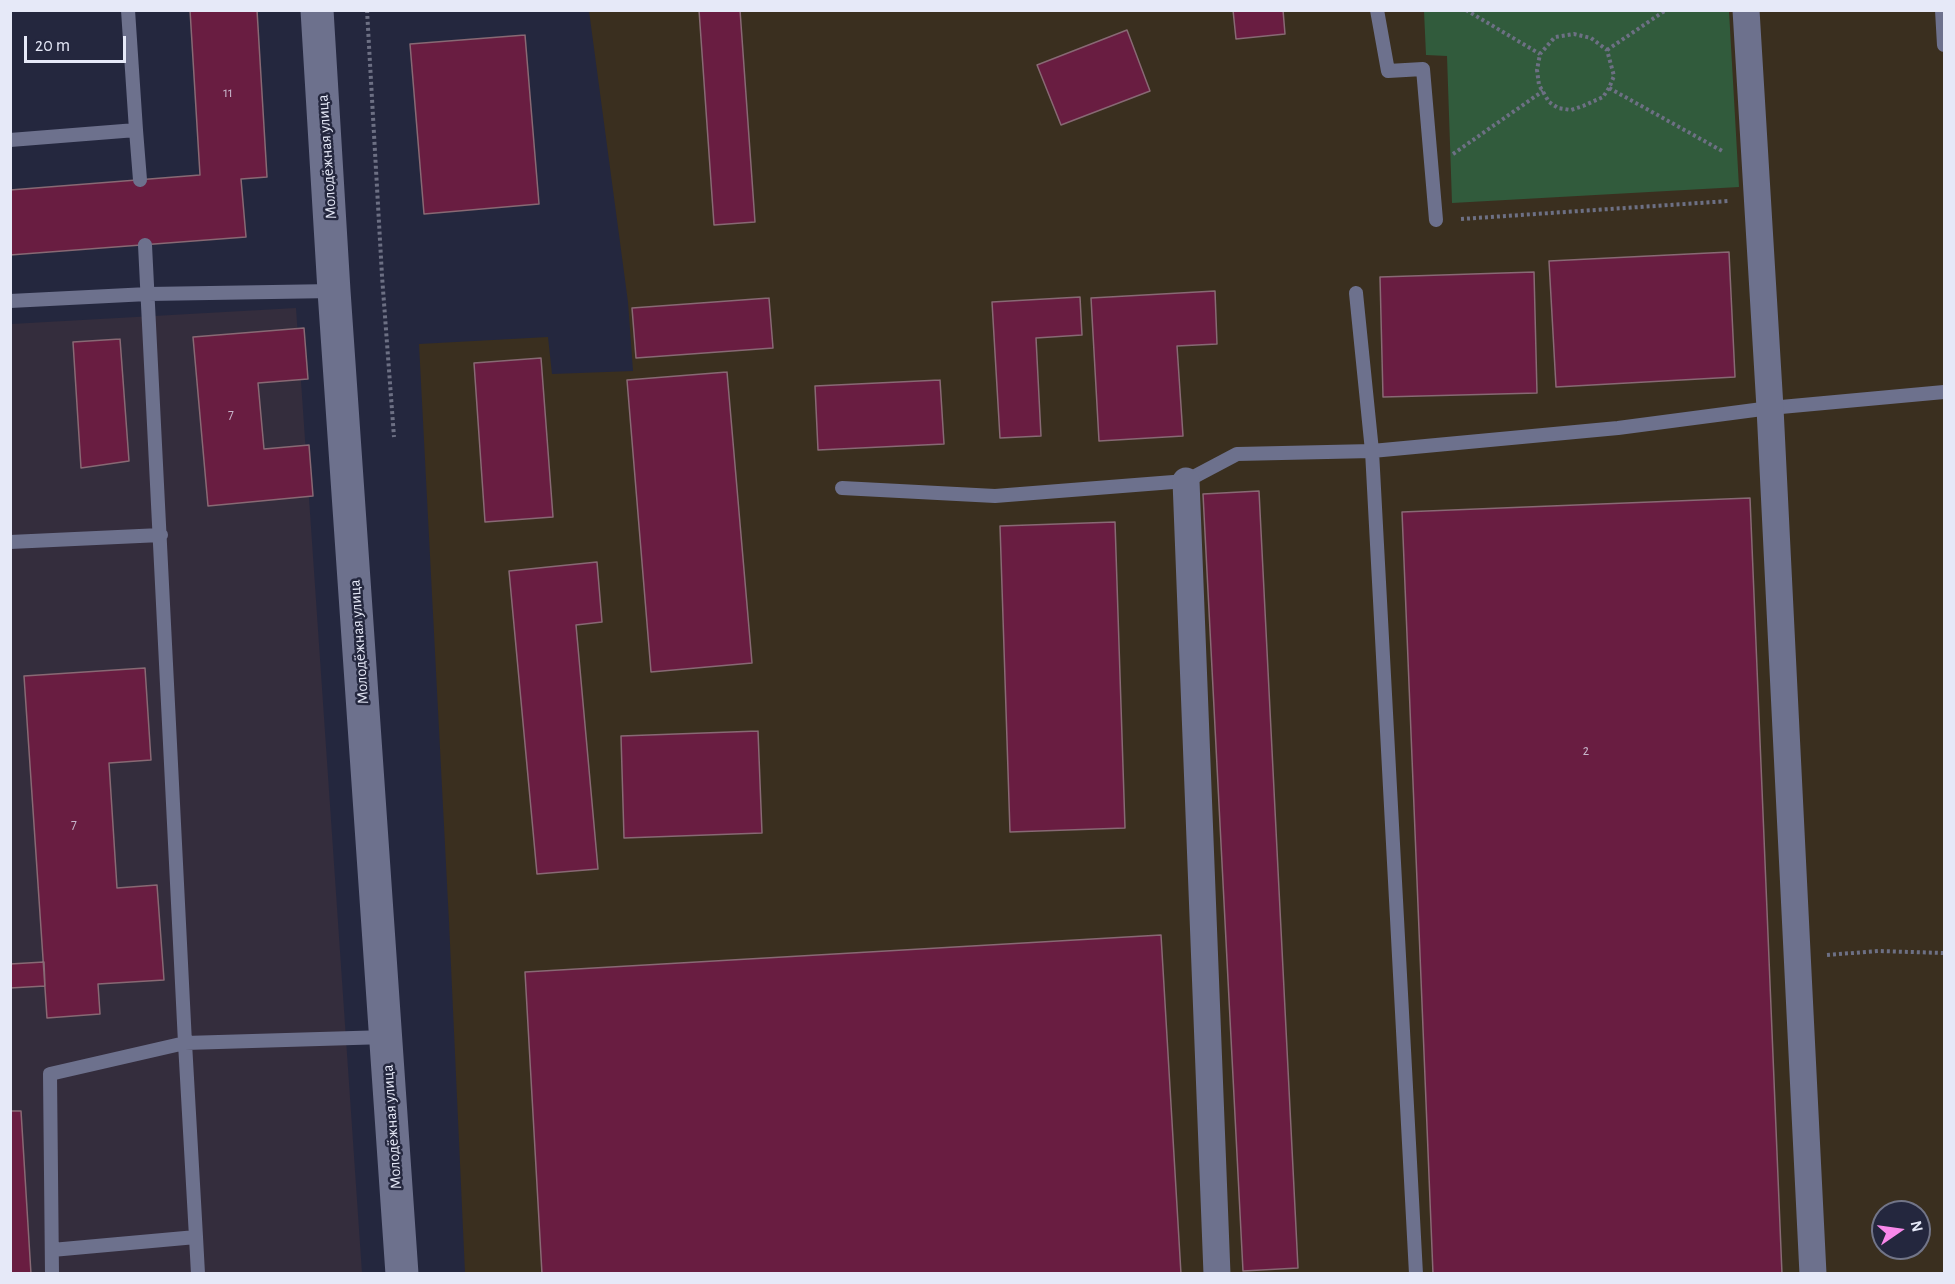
<!DOCTYPE html>
<html>
<head>
<meta charset="utf-8">
<style>
  body { margin:0 }
  #map { position:relative; width:1955px; height:1284px; overflow:hidden; background:#24273e; font-family:"Alegreya Sans",sans-serif }
  canvas { display:block }
  .frame { position:absolute; inset:0; border:12px solid #e6e9f8; pointer-events:none }
  .north { position:absolute; left:1871px; top:1200px; width:60px; height:60px; box-sizing:border-box; background:#24273e; border:2px solid #727588; border-radius:50%; rotate:77deg; font-size:16px; font-weight:700; line-height:24px; text-align:center; color:#e6e9f8 }
  .north::after { content:''; display:block; margin:auto; width:21px; height:27px; background:#f888ea; clip-path:polygon(50% 0,100% 100%,50% 72%,0 100%) }
  .scale { position:absolute; left:24px; top:36px; width:102px; height:27px; box-sizing:border-box; border:3px solid #e6e9f8; border-top:0; padding-left:8px; font-size:18px; line-height:21px; white-space:nowrap; color:#e6e9f8; -webkit-text-stroke:4px #24273e; paint-order:stroke }
</style>
</head>
<body>
<div id="map">
<canvas width="1955" height="1284"></canvas>
<div class="frame"></div>
<div class="north">N</div>
<div class="scale">20 m</div>
</div>
<script>
const ctx = document.querySelector('canvas').getContext('2d');
ctx.lineJoin = 'round';
function fill(path, color) {
  ctx.fillStyle = color;
  ctx.fill(path, 'evenodd');
}
function shape(rows) {
  const path = new Path2D();
  for (const r of rows) {
    path.moveTo(r[0], r[1]);
    for (let i = 2; i < r.length; i += 2) path.lineTo(r[i], r[i + 1]);
  }
  return path;
}
function stroke(path, color, width, dash) {
  ctx.strokeStyle = color;
  ctx.lineWidth = width;
  ctx.lineCap = dash ? 'butt' : 'round';
  ctx.setLineDash(dash || []);
  ctx.stroke(path);
}
function drawText(font, color, halo, rows, align = 'center') {
  ctx.font = font + ' "Alegreya Sans",sans-serif';
  ctx.lineWidth = 5;
  ctx.setLineDash([]);
  ctx.textBaseline = 'middle';
  ctx.strokeStyle = halo;
  ctx.fillStyle = color;
  for (const [text, x, y, turn = 0] of rows) {
    ctx.save();
    ctx.translate(x, y);
    ctx.rotate((+turn || 0) * Math.PI / 180);
    ctx.textAlign = isNaN(turn) ? turn : align;
    if (halo) ctx.strokeText(text, 0, 0);
    ctx.fillText(text, 0, 0);
    ctx.restore();
  }
}
fill(shape([
  [589,11,1944,11,1944,1273,465,1273,449,922,419,344,548,337,552,374,633,371,628,302],
  [1883,1212,1919,1212,1919,1248,1883,1248]
]), '#3a2f1f');
fill(shape([
  [296,308,362,1273,11,1274,11,324]
]), '#342d3d');
fill(shape([
  [1424,11,1729,11,1739,187,1452,203,1447,56,1426,55]
]), '#315b3c');
const building = shape([
  [190,10,257,10,267,177,241,179,246,237,10,255,10,190,200,175,190,10],
  [699,10,740,10,755,222,714,225,699,10],
  [1233,10,1283,10,1285,34,1236,39,1233,10],
  [1127,30,1150,91,1061,125,1037,65,1127,30],
  [525,35,539,204,424,214,410,44,525,35],
  [1729,252,1735,377,1556,387,1549,261,1729,252],
  [1534,272,1537,393,1383,397,1380,277,1534,272],
  [1215,291,1217,344,1177,346,1183,436,1099,441,1091,298,1215,291],
  [1080,297,1082,335,1036,338,1041,436,1000,438,992,302,1080,297],
  [769,298,773,348,636,358,632,308,769,298],
  [304,328,308,379,258,383,264,449,309,445,313,496,208,506,193,337,304,328],
  [120,339,129,461,81,468,73,342,120,339],
  [541,358,553,517,485,522,474,363,541,358],
  [727,372,752,663,651,672,627,380,727,372],
  [940,380,944,444,818,450,815,386,940,380],
  [1259,491,1298,1268,1243,1271,1203,494,1259,491],
  [1750,498,1782,1274,1433,1274,1402,512,1750,498],
  [1115,522,1125,828,1010,832,1000,526,1115,522],
  [597,562,602,622,576,625,598,869,537,874,509,571,597,562],
  [145,668,151,760,109,763,117,888,157,885,164,980,98,984,100,1014,47,1018,24,676,145,668],
  [758,731,762,833,624,838,621,736,758,731],
  [1161,935,1181,1274,542,1274,525,972,1161,935],
  [44,962,45,986,10,988,10,964,44,962],
  [10,1111,21,1111,31,1274,10,1274,10,1111]
]);
fill(building, '#691d41');
stroke(building, '#886974', 1.5);
stroke(shape([
  [367,10,382,276,394,437],
  [1466,10,1540,54],
  [1607,50,1666,10],
  [1609,88,1603,97,1583,106,1571,110,1558,108,1549,102,1539,85,1537,70,1540,54,1555,37,1574,34,1591,38,1607,50,1614,76,1609,88,1724,152],
  [1453,154,1543,91],
  [1461,219,1729,201],
  [1827,955,1878,951,1944,953]
]), '#6d7084', 4, [3, 3]);
stroke(shape([
  [1377,10,1388,71,1423,69,1436,220],
  [1942,10,1944,45],
  [136,130,140,180],
  [10,140,136,130,128,10],
  [1356,293,1372,451,1416,1274],
  [10,301,148,294,334,291],
  [842,488,995,496,1186,481,1237,454,1372,451,1618,428,1770,408,1944,392],
  [10,542,161,535],
  [196,1237,185,1043,387,1037],
  [52,1250,196,1237,198,1274],
  [52,1274,50,1074,185,1043,145,245]
]), '#6d718d', 14);
stroke(shape([
  [1746,10,1770,408,1813,1274],
  [1186,481,1217,1274]
]), '#6d718d', 27);
stroke(shape([
  [317,10,334,291,402,1274]
]), '#6d718d', 33);
drawText('14px', '#c7b6ca', null, [
  ["11",228,93],
  ["7",231,414],
  ["2",1586,751],
  ["7",74,824]
]);
drawText('16px', '#e6e9f8', '#24273e', [
  ["Молодёжная улица",327,157,-94],
  ["Молодёжная улица",359,642,-94],
  ["Молодёжная улица",392,1127,-94]
]);
</script>
</body>
</html>
